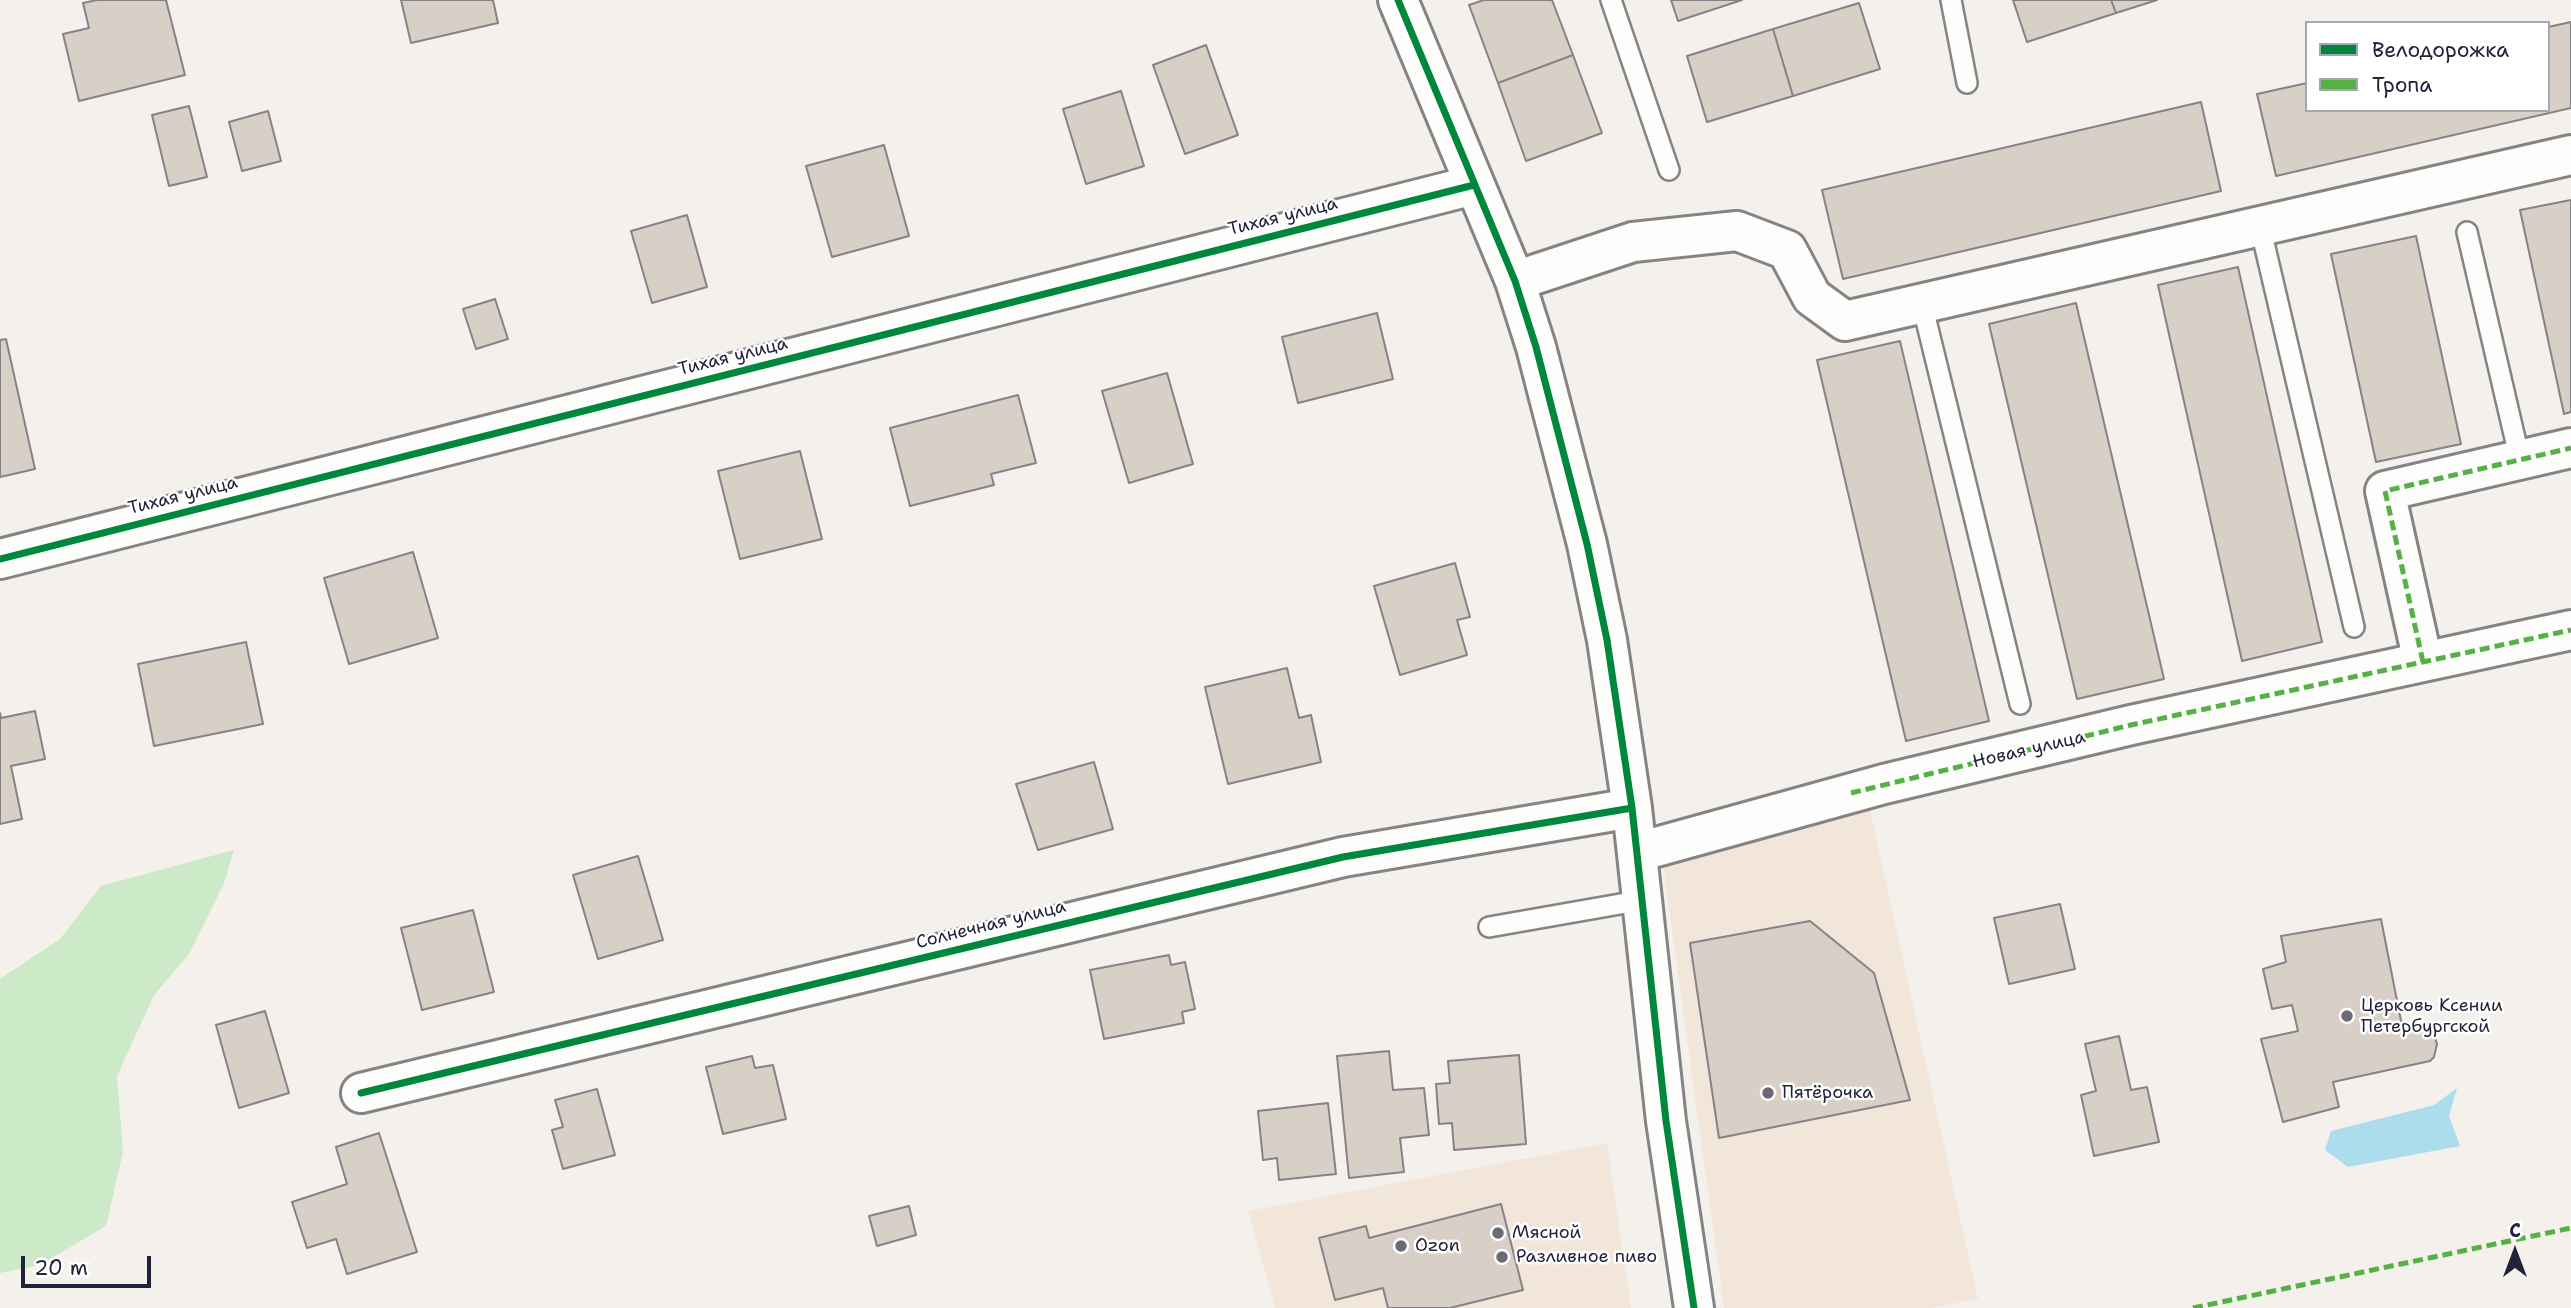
<!DOCTYPE html>
<html>
<head>
<meta charset="utf-8">
<style>
  body { margin:0 }
  #map { position:relative; width:2571px; height:1308px; overflow:hidden; background:#f4f0ec; font-family:"Shantell Sans",sans-serif }
  canvas { display:block }
  .legend { position:absolute; left:2305px; top:21px; width:245px; height:91px; box-sizing:border-box; background:#fff; border:2px solid #a7a7b1; margin:0; padding:9px 12px; list-style:none; font-size:21px; color:#22223b }
  .legend li { display:flex; align-items:center; gap:14px; height:35px }
  .legend b { width:35px; border:2px solid #a7a7b1 }
  .north { position:absolute; left:2480px; top:1217px; width:70px; height:70px; -webkit-text-stroke:5px #fff; paint-order:stroke; rotate:0deg; font-size:19px; font-weight:700; line-height:28px; text-align:center; color:#22223b }
  .north::after { content:''; display:block; margin:auto; width:24px; height:32px; background:#22223b; clip-path:polygon(50% 0,100% 100%,50% 72%,0 100%) }
  .scale { position:absolute; left:21px; top:1256px; width:130px; height:32px; box-sizing:border-box; border:4px solid #22223b; border-top:0; padding-left:9px; font-size:21px; line-height:24px; white-space:nowrap; color:#22223b; -webkit-text-stroke:5px #fff; paint-order:stroke }
</style>
</head>
<body>
<div id="map">
<canvas width="2571" height="1308"></canvas>
<ul class="legend">
<li><b style="height:9px;background:#00873e"></b>Велодорожка</li>
<li><b style="height:9px;background:#55b146"></b>Тропа</li>
</ul>
<div class="north">С</div>
<div class="scale">20 m</div>
</div>
<script>
const ctx = document.querySelector('canvas').getContext('2d');
ctx.lineJoin = 'round';
function fill(path, color) {
  ctx.fillStyle = color;
  ctx.fill(path, 'evenodd');
}
function shape(rows) {
  const path = new Path2D();
  for (const r of rows) {
    path.moveTo(r[0], r[1]);
    for (let i = 2; i < r.length; i += 2) path.lineTo(r[i], r[i + 1]);
  }
  return path;
}
function stroke(path, color, width, dash) {
  ctx.strokeStyle = color;
  ctx.lineWidth = width;
  ctx.lineCap = dash ? 'butt' : 'round';
  ctx.setLineDash(dash || []);
  ctx.stroke(path);
}
function drawText(font, color, halo, rows, align = 'center') {
  ctx.font = font + ' "Shantell Sans",sans-serif';
  ctx.lineWidth = 5;
  ctx.setLineDash([]);
  ctx.textBaseline = 'middle';
  ctx.strokeStyle = halo;
  ctx.fillStyle = color;
  for (const [text, x, y, turn = 0] of rows) {
    ctx.save();
    ctx.translate(x, y);
    ctx.rotate((+turn || 0) * Math.PI / 180);
    ctx.textAlign = isNaN(turn) ? turn : align;
    if (halo) ctx.strokeText(text, 0, 0);
    ctx.fillText(text, 0, 0);
    ctx.restore();
  }
}
fill(shape([
  [1869,806,1978,1299,1931,1308,1724,1308,1663,864],
  [1607,1143,1631,1308,1275,1308,1248,1211]
]), '#f2e6db');
fill(shape([
  [234,850,224,883,189,954,154,995,117,1076,123,1152,106,1226,40,1265,0,1273,0,979,60,939,101,886]
]), '#cdeac8');
fill(shape([
  [2457,1088,2449,1116,2460,1146,2348,1167,2325,1150,2331,1131,2434,1105]
]), '#acdded');
const building = shape([
  [97,0,166,0,185,75,79,101,63,34,89,28,83,3,97,0],
  [401,0,493,0,498,23,411,43,401,0],
  [1484,0,1552,0,1573,55,1498,83,1469,5,1484,0],
  [1671,0,1742,0,1678,21,1671,0],
  [2013,0,2111,0,2116,13,2027,42,2013,0],
  [2111,0,2157,0,2116,13,2111,0],
  [1859,3,1880,69,1793,96,1773,29,1859,3],
  [2571,22,2571,108,2276,176,2257,94,2307,83,2307,110,2548,110,2548,27,2571,22],
  [1773,29,1793,96,1707,122,1687,56,1773,29],
  [1206,45,1238,135,1185,154,1153,65,1206,45],
  [1573,55,1602,133,1526,161,1498,83,1573,55],
  [1121,91,1144,166,1086,184,1063,109,1121,91],
  [2201,102,2221,191,1843,279,1822,190,2201,102],
  [189,106,207,177,169,186,152,115,189,106],
  [268,111,281,161,242,171,229,122,268,111],
  [884,145,909,236,832,257,806,166,884,145],
  [2571,200,2571,412,2564,414,2520,210,2571,200],
  [687,215,707,287,652,303,631,231,687,215],
  [2416,236,2461,444,2376,462,2331,254,2416,236],
  [2238,267,2322,642,2242,661,2158,285,2238,267],
  [495,299,508,339,476,349,463,309,495,299],
  [2076,303,2164,679,2077,699,1989,324,2076,303],
  [1377,313,1393,379,1298,403,1282,337,1377,313],
  [6,339,35,469,0,477,0,340,6,339],
  [1900,341,1989,721,1906,741,1817,360,1900,341],
  [1167,373,1193,464,1129,483,1102,391,1167,373],
  [1018,395,1036,463,991,474,994,485,910,506,890,428,1018,395],
  [800,451,822,539,740,559,718,471,800,451],
  [413,552,438,638,349,664,324,578,413,552],
  [1455,563,1470,617,1457,620,1467,655,1400,675,1374,586,1455,563],
  [246,642,263,724,154,746,138,664,246,642],
  [1287,668,1299,718,1311,715,1321,762,1228,784,1205,687,1287,668],
  [35,711,45,759,11,766,22,819,0,824,0,713,1,718,35,711],
  [1094,762,1113,829,1038,850,1016,784,1094,762],
  [638,856,663,940,598,959,573,875,638,856],
  [2060,904,2075,969,2009,984,1994,918,2060,904],
  [473,910,494,992,422,1010,401,928,473,910],
  [2381,919,2402,1026,2427,1023,2432,1028,2437,1044,2434,1057,2430,1061,2333,1082,2339,1107,2283,1122,2261,1039,2298,1031,2292,1005,2272,1009,2263,969,2286,962,2281,936,2381,919],
  [1810,921,1874,973,1910,1100,1719,1138,1690,943,1810,921],
  [1169,955,1171,965,1185,962,1195,1009,1182,1012,1184,1023,1104,1039,1090,970,1169,955],
  [265,1011,289,1093,239,1108,216,1025,265,1011],
  [2119,1036,2131,1090,2147,1087,2159,1142,2094,1156,2081,1095,2096,1091,2085,1044,2119,1036],
  [1389,1051,1393,1090,1424,1088,1429,1135,1400,1138,1404,1172,1349,1178,1337,1056,1389,1051],
  [1519,1055,1526,1144,1454,1150,1452,1123,1439,1124,1436,1084,1450,1083,1448,1061,1519,1055],
  [752,1056,755,1068,773,1065,786,1119,723,1134,706,1067,752,1056],
  [597,1089,615,1155,563,1169,552,1130,563,1127,555,1100,597,1089],
  [1328,1103,1336,1174,1279,1180,1277,1158,1263,1160,1258,1111,1328,1103],
  [379,1133,417,1252,347,1274,336,1239,307,1248,292,1202,347,1184,336,1147,379,1133],
  [1501,1204,1523,1290,1450,1308,1388,1308,1383,1288,1335,1300,1319,1238,1366,1226,1369,1238,1501,1204],
  [909,1206,916,1235,877,1246,869,1216,909,1206]
]);
fill(building, '#d8d0c6');
stroke(building, '#858386', 2);
const lane = shape([
  [1611,0,1669,170],
  [1951,0,1967,83],
  [2260,226,2354,627],
  [2467,232,2520,460],
  [1922,304,2020,704],
  [1489,927,1643,900]
]);
const street = shape([
  [1398,0,1515,281,1536,347,1587,544,1607,640,1632,808,1666,1121,1694,1308],
  [1515,281,1633,242,1737,231,1787,250,1812,297,1845,321,2571,155],
  [0,559,1474,185],
  [2423,662,2385,491,2571,448],
  [1638,852,1884,784,2131,725,2571,630],
  [361,1093,1343,857,1632,808]
]);
stroke(lane, '#858386', 24);
stroke(street, '#858386', 44);
stroke(lane, '#fdfdfc', 19);
stroke(street, '#fdfdfc', 38);
stroke(shape([
  [2423,662,2385,491,2571,448],
  [1851,793,2131,725,2571,630],
  [2193,1308,2571,1228]
]), '#55b146', 5, [10, 5]);
stroke(shape([
  [1398,0,1515,281,1536,347,1587,544,1607,640,1632,808,1666,1121,1694,1308],
  [0,559,1474,185],
  [361,1093,1343,857,1632,808]
]), '#00873e', 7);
for (const [x, y, r, color] of [
  [2347,1016,7,"#6c6a79"],
  [1768,1093,7,"#6c6a79"],
  [1498,1233,7,"#6c6a79"],
  [1401,1246,7,"#6c6a79"],
  [1502,1257,7,"#6c6a79"]
]) {
  const dot = new Path2D();
  dot.arc(x, y, r, 0, 2 * Math.PI);
  ctx.fillStyle = color;
  ctx.fill(dot);
  stroke(dot, '#fff', 2.5);
}
drawText('18px', '#22223b', '#fff', [
  ["Тихая улица",1283,217,-14],
  ["Тихая улица",733,357,-14],
  ["Тихая улица",183,496,-14],
  ["Новая улица",2029,750,-13],
  ["Солнечная улица",991,925,-14]
]);
drawText('18px', '#22223b', '#fff', [
  ["Церковь Ксении",2361,1006],
  ["Петербургской",2361,1027],
  ["Пятёрочка",1782,1093],
  ["Мясной",1512,1233],
  ["Ozon",1415,1246],
  ["Разливное пиво",1516,1257]
], 'left');
</script>
</body>
</html>
